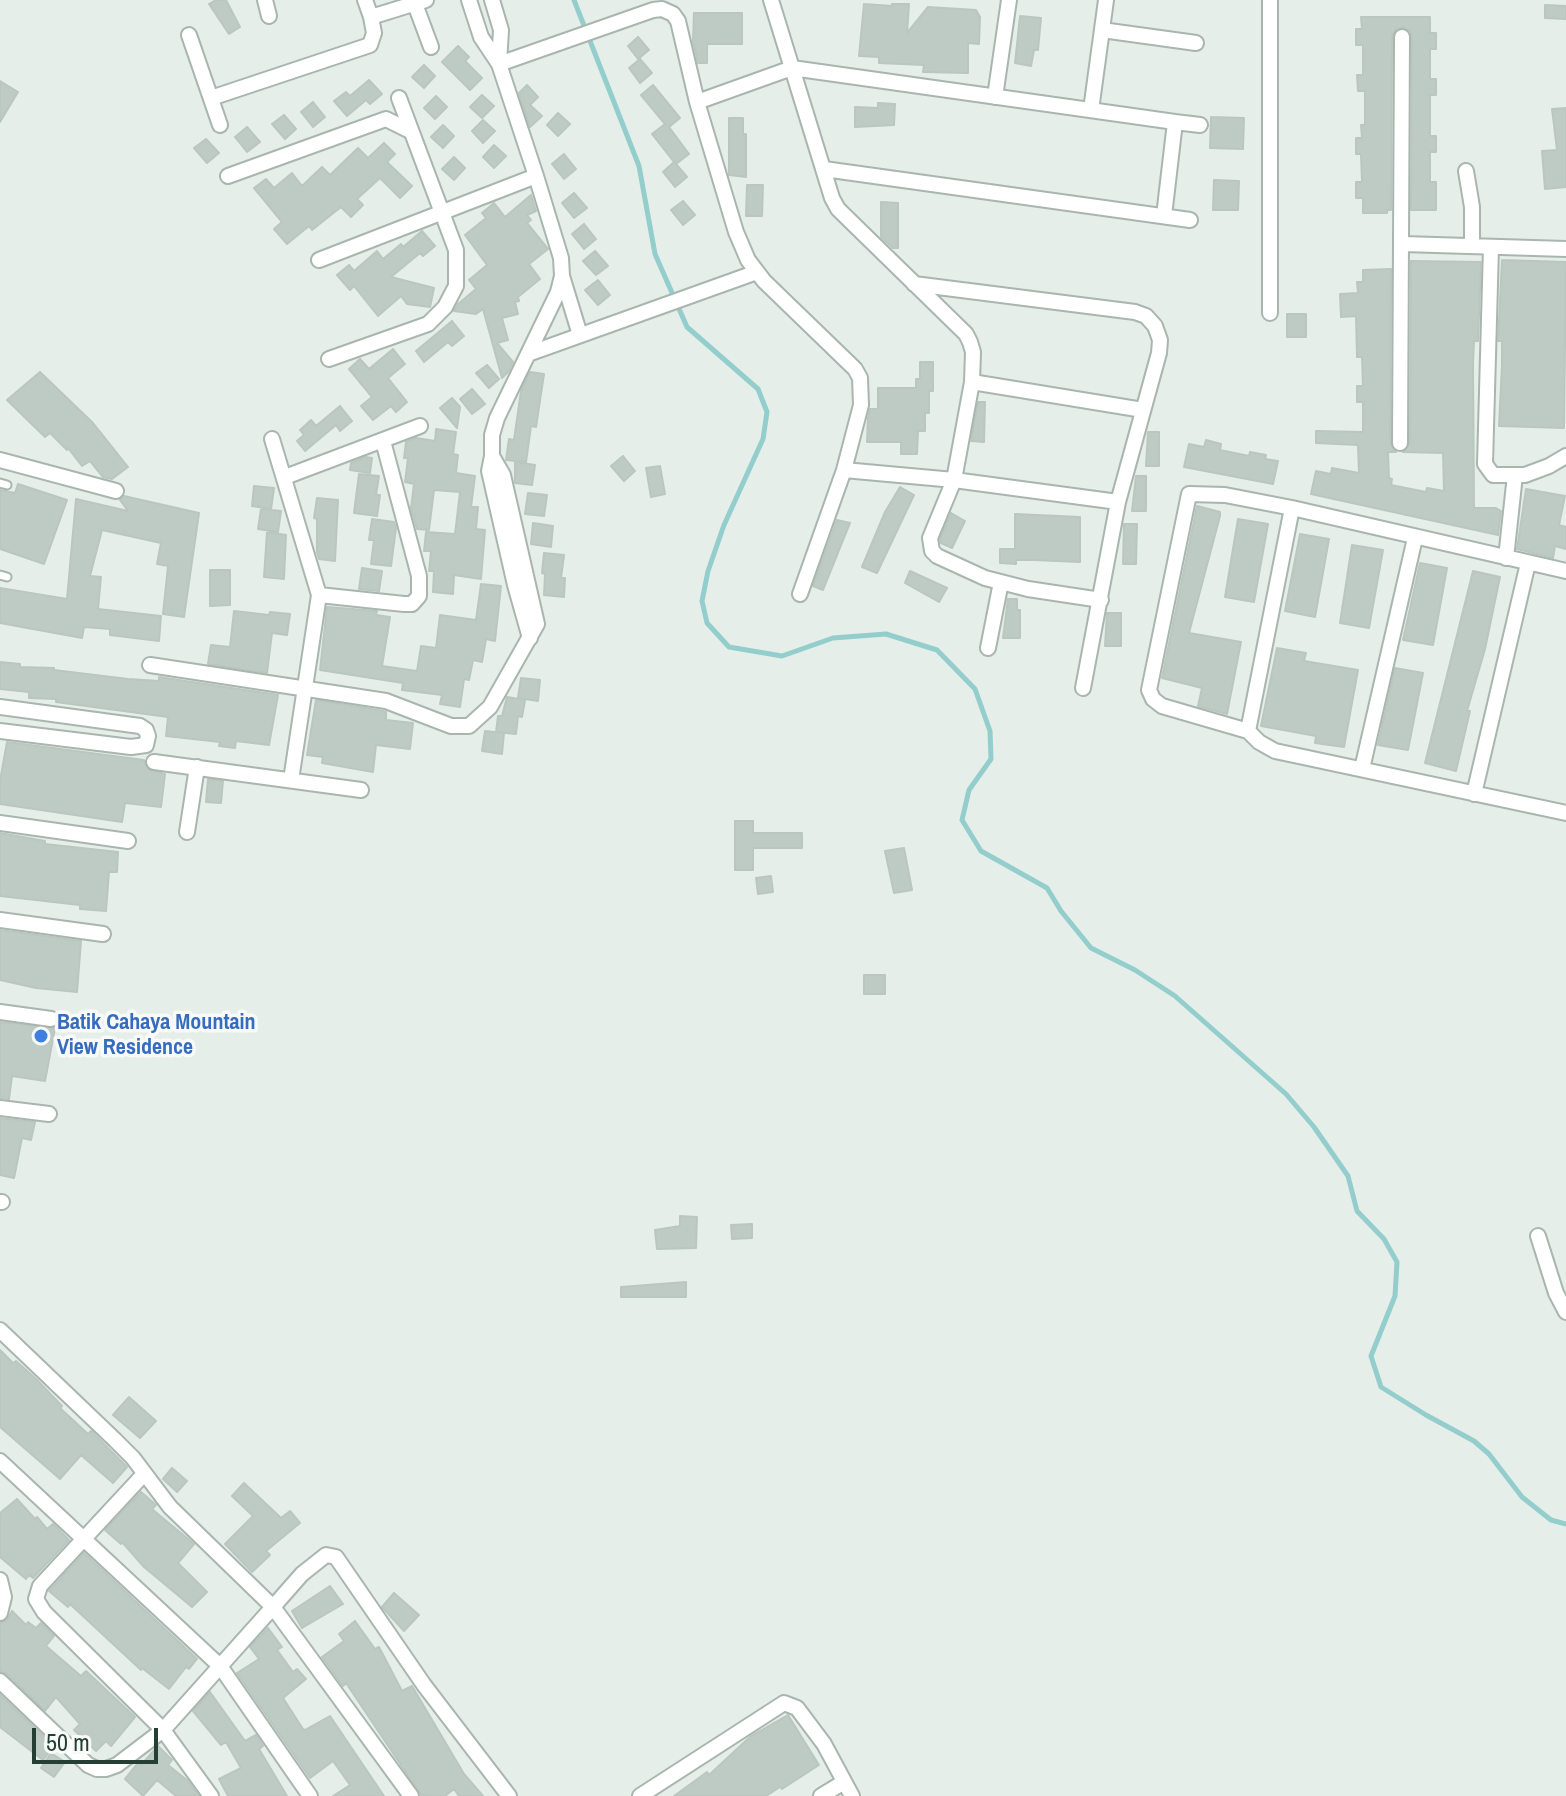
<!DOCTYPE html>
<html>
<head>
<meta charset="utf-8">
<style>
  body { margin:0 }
  #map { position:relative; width:1566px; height:1796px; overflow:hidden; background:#e6eee9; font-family:"Archivo Narrow",sans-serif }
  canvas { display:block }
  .scale { position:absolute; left:32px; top:1728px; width:126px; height:36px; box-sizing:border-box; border:4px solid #263f34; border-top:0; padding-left:10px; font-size:24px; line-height:28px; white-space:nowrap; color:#263f34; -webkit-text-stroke:6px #f7faf8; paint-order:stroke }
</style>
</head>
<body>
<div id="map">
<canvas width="1566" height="1796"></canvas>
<div class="scale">50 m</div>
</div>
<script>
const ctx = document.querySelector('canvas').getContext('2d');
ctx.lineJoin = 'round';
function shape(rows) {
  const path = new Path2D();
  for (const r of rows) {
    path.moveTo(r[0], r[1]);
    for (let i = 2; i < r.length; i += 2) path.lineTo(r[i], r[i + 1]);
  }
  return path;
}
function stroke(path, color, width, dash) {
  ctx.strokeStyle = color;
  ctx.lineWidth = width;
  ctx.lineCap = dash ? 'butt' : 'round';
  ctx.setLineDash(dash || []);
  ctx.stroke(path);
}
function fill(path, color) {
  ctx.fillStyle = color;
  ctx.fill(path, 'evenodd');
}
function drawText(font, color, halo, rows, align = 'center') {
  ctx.font = font + ' "Archivo Narrow",sans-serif';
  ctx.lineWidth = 7;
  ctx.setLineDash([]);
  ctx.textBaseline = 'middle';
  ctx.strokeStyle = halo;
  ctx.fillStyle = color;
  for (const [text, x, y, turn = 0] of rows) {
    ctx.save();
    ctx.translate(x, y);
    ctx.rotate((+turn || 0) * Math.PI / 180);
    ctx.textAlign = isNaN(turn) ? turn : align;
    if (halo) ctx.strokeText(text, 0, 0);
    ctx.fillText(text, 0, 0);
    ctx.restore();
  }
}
stroke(shape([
  [574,0,639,166,655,254,687,327,758,389,767,412,763,439,724,525,708,571,702,601,707,623,729,647,782,656,833,638,886,634,937,650,975,689,990,731,991,759,969,790,962,820,981,851,1047,888,1061,911,1091,948,1135,970,1175,996,1286,1094,1314,1127,1348,1176,1357,1211,1384,1239,1397,1262,1395,1296,1371,1356,1381,1387,1426,1415,1474,1441,1489,1454,1522,1497,1551,1520,1566,1524]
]), '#93cecd', 5);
const building = shape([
  [216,0,226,0,240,27,229,34,209,4,216,0],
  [864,4,892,6,892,4,909,4,907,33,928,7,976,10,980,17,979,44,968,43,968,73,923,72,924,65,879,63,879,57,859,56,864,4],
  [1545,5,1566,6,1566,19,1545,18,1545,5],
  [694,13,742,13,742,44,707,44,707,63,698,63,693,41,694,13],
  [1020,16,1041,18,1038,50,1034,50,1031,66,1015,63,1020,16],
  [1361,17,1430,17,1430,33,1436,33,1436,49,1430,49,1430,79,1436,79,1436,95,1430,95,1430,136,1436,136,1436,152,1430,152,1430,182,1436,182,1436,210,1411,210,1412,37,1410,31,1403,27,1396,29,1392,37,1391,210,1387,210,1387,213,1363,213,1363,198,1356,198,1356,182,1362,182,1361,154,1356,154,1356,138,1362,138,1361,125,1365,125,1365,91,1358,91,1357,75,1363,75,1363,45,1356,45,1356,29,1362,29,1361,17],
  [638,37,649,50,638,59,628,46,638,37],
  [458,46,469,57,465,61,482,78,470,90,442,62,458,46],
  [640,59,652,73,640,83,629,68,640,59],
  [424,65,435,76,424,88,412,77,424,65],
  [369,80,382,94,370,104,366,100,347,116,334,101,346,92,350,96,369,80],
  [0,81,18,92,0,122,0,81],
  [527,85,538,97,530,105,542,116,530,127,519,93,527,85],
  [653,85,680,118,669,127,689,154,676,164,687,177,675,187,663,172,674,162,652,134,665,124,641,95,653,85],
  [482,95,494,106,482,118,470,107,482,95],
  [436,96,447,107,435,119,424,108,436,96],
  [313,102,325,117,313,127,301,112,313,102],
  [878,103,895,104,894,125,855,127,855,107,878,108,878,103],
  [1566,108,1566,187,1545,189,1542,151,1557,150,1552,109,1566,108],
  [558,113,570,124,558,136,547,125,558,113],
  [284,115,296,129,285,139,272,124,284,115],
  [1211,117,1244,118,1243,149,1210,148,1211,117],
  [729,118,743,118,743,134,746,134,746,177,729,175,729,118],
  [483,120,495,131,483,143,472,131,483,120],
  [443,125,454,136,443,148,431,137,443,125],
  [247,127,260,142,247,152,235,137,247,127],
  [206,139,219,153,207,163,194,148,206,139],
  [384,143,395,154,387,162,412,186,400,198,380,178,357,199,363,205,351,217,341,207,312,230,309,226,287,244,274,229,282,222,254,188,266,179,274,188,292,173,302,186,322,167,330,175,358,148,368,158,384,143],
  [494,145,506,156,494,168,483,157,494,145],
  [564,154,576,169,564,179,552,164,564,154],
  [454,157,465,168,454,180,442,169,454,157],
  [1214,180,1239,181,1238,210,1213,210,1214,180],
  [747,185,763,185,762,216,746,216,747,185],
  [574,193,587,208,574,218,562,203,574,193],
  [531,195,536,211,527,215,531,220,527,223,548,249,529,264,540,279,518,297,519,301,515,302,518,314,502,318,508,340,497,343,513,362,508,372,502,378,483,309,476,314,454,311,458,304,476,289,469,280,487,265,465,235,486,218,482,213,494,203,505,217,531,195],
  [683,201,695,215,683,225,671,210,683,201],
  [881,202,898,203,898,248,893,248,881,237,881,202],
  [584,224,596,239,584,249,572,234,584,224],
  [422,231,435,246,423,256,420,253,391,277,434,288,430,307,407,304,401,296,378,316,354,286,350,290,337,275,349,265,354,271,377,251,383,259,401,244,403,247,422,231],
  [595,251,608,266,596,275,583,261,595,251],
  [1502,260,1566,262,1564,428,1499,426,1502,365,1502,341,1498,341,1502,260],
  [1411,261,1481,262,1478,341,1474,341,1473,363,1474,508,1496,508,1501,511,1498,535,1311,494,1316,471,1331,474,1332,468,1359,473,1358,445,1316,443,1316,431,1363,432,1363,402,1357,402,1357,386,1363,386,1362,357,1357,357,1356,316,1341,317,1340,294,1358,293,1357,282,1363,282,1363,270,1391,269,1390,443,1396,452,1388,452,1389,478,1392,479,1391,485,1426,492,1427,488,1444,491,1443,453,1403,452,1410,443,1411,261],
  [598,280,610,295,598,305,585,290,598,280],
  [1287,314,1306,314,1306,337,1287,337,1287,314],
  [452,321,464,336,452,346,448,342,424,362,416,351,452,321],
  [393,349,405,364,388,378,407,402,396,412,391,406,373,420,361,406,372,397,349,369,360,359,369,369,393,349],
  [920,362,933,362,933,391,929,391,929,413,925,413,925,431,918,431,917,454,901,454,901,442,867,442,868,418,870,409,878,409,878,388,916,388,916,379,920,379,920,362],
  [487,365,499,379,489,388,476,373,487,365],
  [40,372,93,423,128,467,112,479,103,477,90,461,82,466,68,448,67,450,50,433,45,437,7,400,40,372],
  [530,372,544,374,536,427,531,426,526,462,506,460,509,439,514,440,521,391,530,372],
  [472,389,485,404,472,414,460,399,472,389],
  [452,398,460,407,457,428,440,408,452,398],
  [978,402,985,402,984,442,971,441,978,402],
  [340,406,352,421,340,431,336,425,305,451,297,441,304,435,300,430,311,420,316,426,340,406],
  [436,429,456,432,453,454,458,455,456,473,475,476,471,507,478,507,476,529,485,530,481,579,454,575,453,594,433,592,434,571,429,571,431,551,424,551,426,532,455,534,460,492,434,490,429,530,417,529,411,508,414,484,405,482,408,458,404,458,406,442,416,438,435,441,436,429],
  [1148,432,1159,432,1159,466,1146,466,1148,432],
  [1206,440,1221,444,1220,450,1249,456,1250,452,1266,455,1265,459,1278,461,1273,484,1184,467,1189,444,1204,447,1206,440],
  [623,456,635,471,624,481,611,466,623,456],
  [366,457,372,458,370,473,350,470,351,463,366,457],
  [515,462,535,465,532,485,515,483,515,462],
  [660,466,665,494,651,497,646,468,660,466],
  [359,474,379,476,376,495,380,495,377,516,354,513,359,474],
  [1136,476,1146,476,1146,511,1132,511,1136,476],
  [18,484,67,500,44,564,0,549,0,490,15,493,18,484],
  [254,486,274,488,271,509,252,506,254,486],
  [900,487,914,495,877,573,862,567,885,512,900,487],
  [1526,489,1565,496,1559,525,1566,527,1566,549,1555,546,1553,558,1517,549,1526,489],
  [528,493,547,495,544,516,525,514,528,493],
  [124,496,199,513,184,617,163,614,168,566,157,564,161,543,102,530,90,576,101,577,98,609,161,616,159,641,110,635,110,629,84,627,82,638,0,623,0,588,67,599,76,499,128,511,120,500,124,496],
  [317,498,338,500,335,561,319,559,317,552,317,519,314,518,317,498],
  [1197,506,1220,512,1220,516,1189,633,1241,642,1227,714,1198,706,1202,688,1162,678,1197,506],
  [261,509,281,511,278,532,258,529,261,509],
  [951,513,965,521,952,548,941,543,940,539,951,513],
  [1015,514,1080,517,1080,562,1034,560,1016,560,1016,564,1000,563,1000,549,1015,549,1015,514],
  [372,519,394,522,396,528,391,566,371,564,374,540,369,540,372,519],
  [1238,519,1268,524,1254,602,1225,597,1238,519],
  [837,520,850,523,823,590,813,586,837,520],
  [533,523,553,526,551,547,531,544,533,523],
  [1124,524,1137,524,1136,564,1123,564,1124,524],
  [267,532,286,535,284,579,264,577,267,532],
  [1300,534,1329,539,1315,617,1285,611,1300,534],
  [1352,545,1383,550,1369,628,1340,623,1352,545],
  [544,553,564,555,561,578,565,578,564,597,544,595,545,574,542,573,544,553],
  [1420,563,1447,568,1433,645,1403,640,1420,563],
  [362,568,382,571,379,591,359,589,362,568],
  [210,570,230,570,230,605,210,606,210,570],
  [910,571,947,588,939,602,905,583,910,571],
  [1473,571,1500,577,1485,649,1467,711,1470,711,1456,771,1425,763,1473,571],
  [481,584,501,586,495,641,486,639,482,662,473,660,469,680,464,679,460,707,440,704,442,695,402,690,403,683,320,670,327,607,377,611,376,615,390,617,382,666,417,671,421,646,436,648,440,615,476,620,481,584],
  [1008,599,1017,599,1017,610,1020,610,1020,638,1003,638,1008,599],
  [234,611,269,615,270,612,290,614,287,635,272,633,267,673,208,664,211,645,230,647,234,611],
  [1107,613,1121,613,1121,646,1105,646,1107,613],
  [1277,648,1306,653,1304,661,1358,670,1344,747,1315,743,1316,736,1261,726,1277,648],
  [0,662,20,664,20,667,54,668,54,670,128,679,159,681,159,677,278,695,269,745,236,741,235,748,219,746,220,742,166,736,168,717,56,702,56,699,29,698,29,692,0,689,0,662],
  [1395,668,1423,673,1408,750,1378,745,1395,668],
  [521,678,540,680,538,701,518,698,521,678],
  [507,697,525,700,522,717,518,716,516,734,496,732,498,716,502,716,507,697],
  [316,700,383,711,386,712,386,720,413,723,410,749,376,745,373,772,322,763,323,757,307,755,316,700],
  [485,731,504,733,502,754,482,751,485,731],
  [7,742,144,760,149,770,165,774,161,807,125,803,122,822,0,804,0,781,7,742],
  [208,779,223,781,221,803,206,802,208,779],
  [735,821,753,821,753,833,802,833,802,848,753,848,753,870,735,870,735,821],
  [0,833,45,841,45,844,118,852,117,872,109,872,106,911,80,909,80,905,0,896,0,833],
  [904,848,912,890,894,893,885,851,904,848],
  [771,876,773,892,758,894,756,878,771,876],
  [0,930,81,941,77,992,36,988,0,980,0,930],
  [864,975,885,975,885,994,864,994,864,975],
  [0,1022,55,1028,45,1081,12,1076,9,1099,0,1098,0,1022],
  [0,1118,35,1122,31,1140,22,1138,14,1178,0,1175,0,1118],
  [680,1216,697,1217,696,1248,657,1249,655,1230,680,1226,680,1216],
  [752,1224,752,1238,732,1239,731,1225,752,1224],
  [686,1282,686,1297,621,1297,621,1287,686,1282],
  [0,1350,13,1363,16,1361,36,1379,62,1406,60,1408,88,1434,91,1431,127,1467,113,1483,81,1455,60,1479,0,1427,0,1350],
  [129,1397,156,1421,140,1438,113,1415,129,1397],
  [172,1468,187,1481,177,1492,163,1479,172,1468],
  [244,1483,281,1518,290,1511,300,1523,266,1551,270,1555,252,1572,225,1544,253,1516,232,1496,244,1483],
  [141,1492,156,1505,152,1509,194,1544,178,1563,207,1592,192,1607,144,1567,122,1542,121,1544,105,1530,141,1492],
  [17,1499,35,1519,37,1517,47,1529,53,1524,69,1540,33,1578,29,1575,26,1579,0,1557,0,1513,17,1499],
  [84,1553,197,1659,189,1669,186,1667,169,1689,142,1668,141,1670,70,1604,68,1607,49,1591,84,1553],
  [330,1586,343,1604,302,1628,292,1611,330,1586],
  [394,1593,419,1615,404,1631,382,1607,394,1593],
  [12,1611,26,1625,28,1622,36,1628,41,1623,54,1636,46,1646,81,1676,86,1671,135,1717,111,1746,106,1741,96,1751,74,1730,80,1724,56,1697,45,1711,7,1674,0,1671,0,1623,7,1620,12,1611],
  [355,1621,375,1649,379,1647,402,1691,412,1686,464,1774,483,1796,459,1796,454,1789,445,1796,421,1795,346,1683,343,1686,322,1657,344,1641,339,1634,355,1621],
  [268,1628,282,1647,277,1650,293,1672,297,1669,306,1679,283,1698,303,1729,305,1730,330,1716,384,1796,333,1796,350,1785,333,1761,310,1778,237,1673,259,1659,250,1647,268,1628],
  [210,1692,245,1741,256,1735,263,1746,259,1749,287,1796,228,1796,219,1779,241,1768,226,1742,221,1745,193,1711,210,1692],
  [0,1695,54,1746,43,1760,0,1727,0,1695],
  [788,1715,819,1765,782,1789,780,1787,766,1796,674,1796,707,1772,709,1775,751,1736,788,1715],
  [158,1746,172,1760,168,1765,187,1780,199,1796,176,1796,157,1780,143,1796,125,1779,138,1763,141,1765,158,1746],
  [51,1753,65,1762,54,1777,41,1768,51,1753]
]);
fill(building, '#becbc5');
stroke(building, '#b9c7bf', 2);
const service = shape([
  [0,483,7,485],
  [0,575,7,577]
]);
const minor = shape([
  [265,0,269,16],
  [365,0,371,17,426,0],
  [492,0,501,30,499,63],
  [771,0,832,198,838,209,966,334,970,342,973,352,972,382,954,480,930,538,932,551,937,556,985,578,1028,589,1101,600],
  [1270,0,1270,313],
  [415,4,431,47],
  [1102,30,1196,43],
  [189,35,220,125],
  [499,64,653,10,662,9,673,14,678,21,697,102,792,68,1175,122,1164,216],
  [995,97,1009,0],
  [211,98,370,45,374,33,371,17],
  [697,102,736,232,748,260,764,281,855,369,860,378,861,405,844,470,800,594],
  [1091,110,1106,0],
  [1175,122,1200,125],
  [824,169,1190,220],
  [1466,171,1472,207,1472,246],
  [228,176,386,119,410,131],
  [1403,244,1566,249],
  [1491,247,1485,464,1493,475,1525,475,1549,466,1566,456],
  [319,260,536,176,499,64,481,37,469,0],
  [562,276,580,335],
  [914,284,1135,312,1146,316,1155,326,1160,340,1159,353,1118,502,1083,688],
  [528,354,757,272],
  [329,359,428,324,445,307,456,286,456,250,399,98],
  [972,382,1143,410],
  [272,439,319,595,291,780],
  [1400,443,1402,37],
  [0,460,116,491],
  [844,470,954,480,1118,502],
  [285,477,420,426],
  [1506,558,1515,475],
  [1566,571,1292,508,1225,495,1189,494,1149,690,1153,699,1162,706,1248,731,1259,742,1275,751,1566,813],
  [319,595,404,604,412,604,419,596,419,576,383,441],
  [530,638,515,585,489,471,492,456,492,435,497,418,558,292,562,276,561,258,536,176],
  [988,648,1001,582],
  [150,665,386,701,451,726,469,726,490,707,537,624,503,475,492,456],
  [0,707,140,726,146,730,148,736,146,745,131,747,0,731],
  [1248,731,1292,508],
  [154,762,361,790],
  [1362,769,1415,538],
  [1474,794,1528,563],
  [0,823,128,841],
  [187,832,197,767],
  [0,920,103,934],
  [0,1012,51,1019],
  [0,1108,49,1114],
  [0,1202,2,1202],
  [1538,1236,1556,1293,1566,1312],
  [0,1330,115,1440,133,1458,170,1507,273,1607,163,1730,117,1765,106,1769,97,1769,88,1765,0,1681],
  [0,1461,220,1666,310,1796],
  [144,1474,40,1586,36,1599,44,1612,163,1730,211,1796],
  [0,1580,4,1597,0,1613],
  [411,1796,273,1607,302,1574,326,1555,336,1557,424,1685,509,1796],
  [640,1796,784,1703,797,1708,824,1744,852,1796],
  [821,1796,844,1782]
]);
stroke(service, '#a9b6af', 11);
stroke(minor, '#a9b6af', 18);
stroke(service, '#fff', 7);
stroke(minor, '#fff', 14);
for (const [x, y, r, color] of [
  [41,1036,8,"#3f7fe0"]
]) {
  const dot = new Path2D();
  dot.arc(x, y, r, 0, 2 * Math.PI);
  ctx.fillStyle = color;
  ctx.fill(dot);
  stroke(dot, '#f7faf8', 3);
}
drawText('bold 22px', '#366cbe', '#f7faf8', [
  ["Batik Cahaya Mountain",57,1023],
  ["View Residence",57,1048]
], 'left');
</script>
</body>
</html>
